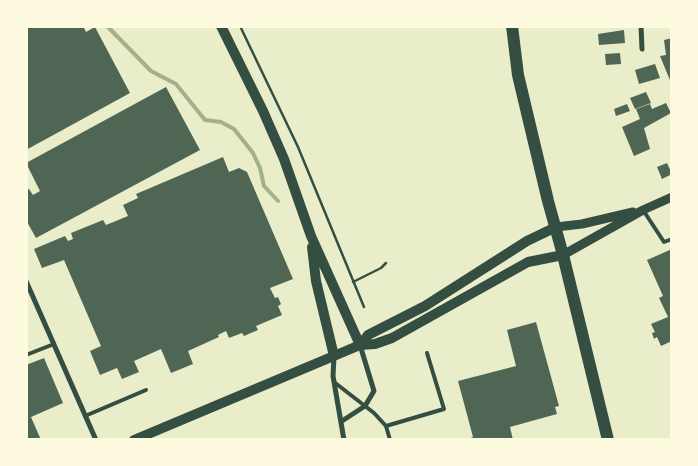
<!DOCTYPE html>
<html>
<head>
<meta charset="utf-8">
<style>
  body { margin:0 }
  #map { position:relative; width:698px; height:466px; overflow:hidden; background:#e9edc9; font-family:"Space Grotesk",sans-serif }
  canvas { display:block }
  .frame { position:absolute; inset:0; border:28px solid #fefae0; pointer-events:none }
</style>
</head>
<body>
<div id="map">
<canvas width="698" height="466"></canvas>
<div class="frame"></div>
</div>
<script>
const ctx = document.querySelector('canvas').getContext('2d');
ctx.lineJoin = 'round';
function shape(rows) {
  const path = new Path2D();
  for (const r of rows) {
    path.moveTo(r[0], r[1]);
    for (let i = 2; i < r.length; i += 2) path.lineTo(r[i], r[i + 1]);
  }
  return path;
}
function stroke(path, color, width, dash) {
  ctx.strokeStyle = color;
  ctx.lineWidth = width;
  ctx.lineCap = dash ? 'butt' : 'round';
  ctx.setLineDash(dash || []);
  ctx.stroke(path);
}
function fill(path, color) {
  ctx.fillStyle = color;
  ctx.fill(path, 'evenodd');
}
stroke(shape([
  [107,26,151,71,176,84,205,120,221,122,234,129,253,153,260,168,264,186,278,201]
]), '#a3b18a', 4);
fill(shape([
  [26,26,83,26,86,32,95,27,130,93,26,150],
  [624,30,625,43,599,45,598,34],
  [672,38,672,85,660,56,666,55,664,40],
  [620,53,621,64,606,65,605,54],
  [655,64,660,78,639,84,635,70],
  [166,87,200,150,36,238,26,220,26,190,29,189,33,195,40,191,26,163],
  [646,92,651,103,635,109,630,98],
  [666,103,671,113,644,128,650,149,634,156,622,127,640,119,636,109,650,104,652,109],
  [627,104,630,111,616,116,614,109],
  [223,157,229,172,239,168,247,172,293,279,270,288,275,298,278,297,281,304,278,306,282,315,256,326,258,330,244,336,242,333,229,338,226,331,218,335,219,337,188,351,193,364,171,373,161,349,134,361,139,372,122,379,117,368,100,375,90,351,101,346,64,260,42,268,34,249,65,236,68,241,73,239,71,233,103,220,106,225,128,216,123,205,138,198,136,194],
  [667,163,672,174,662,179,657,167],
  [672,249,672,341,661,346,657,337,654,339,652,333,655,332,651,324,668,317,659,298,663,296,647,260],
  [536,322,559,406,555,407,557,414,510,427,513,440,466,440,473,437,458,381,516,366,507,330],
  [44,358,63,403,31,417,41,440,26,440,26,365]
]), '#4f6655');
stroke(shape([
  [240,26,298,147,364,307],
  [353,282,381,268,386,263]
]), '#344e41', 2.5);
stroke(shape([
  [643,210,664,242,672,239],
  [26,355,54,344],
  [334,382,374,413,386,426,444,409,427,353],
  [85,416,146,390],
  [386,426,390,440]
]), '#344e41', 4);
stroke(shape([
  [641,26,642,49],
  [26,281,96,440],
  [334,357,333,376,344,440],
  [342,421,365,406,374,391,360,345]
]), '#344e41', 5);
stroke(shape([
  [556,227,582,224,633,212],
  [563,255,643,210,672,197]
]), '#344e41', 9);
stroke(shape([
  [221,26,263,111,284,159,311,236,360,345],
  [312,247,316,281,334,356],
  [360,345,368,335,425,306,527,241,556,227],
  [134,440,360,345,375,344,392,338,528,262,563,255]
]), '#344e41', 10);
stroke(shape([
  [512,26,518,75,548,201,563,255,608,440]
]), '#344e41', 12);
</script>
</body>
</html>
